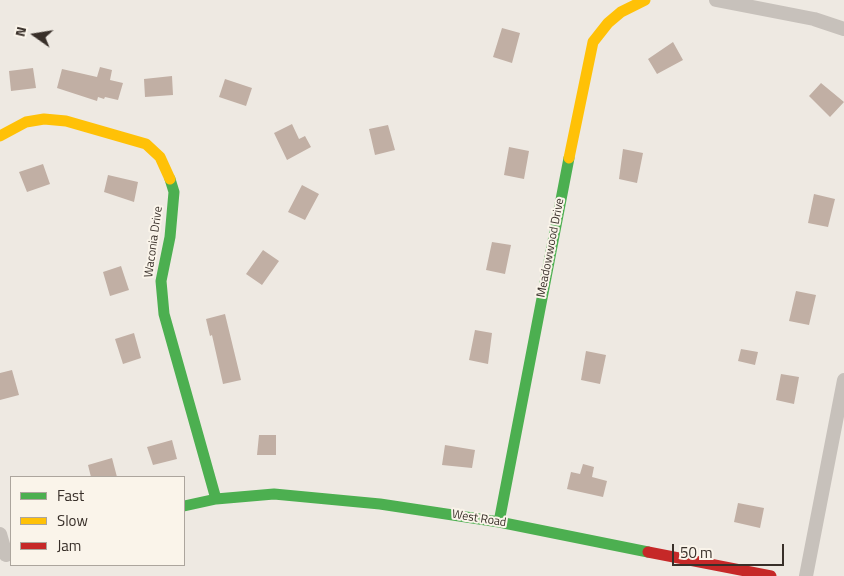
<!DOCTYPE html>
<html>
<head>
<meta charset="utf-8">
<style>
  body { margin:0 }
  #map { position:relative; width:844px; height:576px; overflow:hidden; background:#eee9e2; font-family:"Titillium Web",sans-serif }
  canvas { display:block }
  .legend { position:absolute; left:10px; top:476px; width:175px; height:90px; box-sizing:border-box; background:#faf4ea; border:1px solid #aca59d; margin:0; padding:6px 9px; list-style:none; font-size:15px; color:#382f29 }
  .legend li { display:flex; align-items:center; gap:10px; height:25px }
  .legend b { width:25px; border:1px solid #aca59d }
  .north { position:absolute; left:10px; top:10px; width:50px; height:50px; -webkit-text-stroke:4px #faf4ea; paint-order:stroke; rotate:283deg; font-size:14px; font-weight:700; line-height:20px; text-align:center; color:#382f29 }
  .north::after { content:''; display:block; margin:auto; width:18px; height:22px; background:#382f29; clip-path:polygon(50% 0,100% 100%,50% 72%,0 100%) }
  .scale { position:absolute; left:672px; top:544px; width:112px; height:22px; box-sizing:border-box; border:2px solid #382f29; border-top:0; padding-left:6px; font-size:15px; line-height:18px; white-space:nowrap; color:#382f29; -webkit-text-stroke:4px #faf4ea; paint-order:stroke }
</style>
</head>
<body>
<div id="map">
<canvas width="844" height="576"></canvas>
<ul class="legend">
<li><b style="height:6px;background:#4caf50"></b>Fast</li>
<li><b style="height:6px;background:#ffc107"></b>Slow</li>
<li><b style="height:6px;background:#c62828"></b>Jam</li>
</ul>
<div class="north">N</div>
<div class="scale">50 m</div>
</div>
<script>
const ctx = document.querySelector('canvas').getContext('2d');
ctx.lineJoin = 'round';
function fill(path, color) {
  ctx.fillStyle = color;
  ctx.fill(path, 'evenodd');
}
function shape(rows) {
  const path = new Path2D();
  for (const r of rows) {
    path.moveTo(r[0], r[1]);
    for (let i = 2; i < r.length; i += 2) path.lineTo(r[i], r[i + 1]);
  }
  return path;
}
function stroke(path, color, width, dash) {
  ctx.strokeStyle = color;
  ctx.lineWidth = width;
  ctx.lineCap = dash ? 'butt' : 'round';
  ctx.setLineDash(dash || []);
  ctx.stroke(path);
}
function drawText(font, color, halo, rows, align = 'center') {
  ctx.font = font + ' "Titillium Web",sans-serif';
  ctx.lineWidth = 4;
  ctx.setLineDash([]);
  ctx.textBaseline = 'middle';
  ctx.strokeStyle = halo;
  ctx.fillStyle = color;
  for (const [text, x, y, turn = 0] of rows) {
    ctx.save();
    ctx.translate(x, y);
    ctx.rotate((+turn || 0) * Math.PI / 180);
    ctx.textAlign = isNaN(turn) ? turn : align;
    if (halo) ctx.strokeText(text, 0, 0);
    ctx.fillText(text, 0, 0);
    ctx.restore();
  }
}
fill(shape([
  [502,28,520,33,512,63,493,57],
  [673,42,683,60,657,74,648,59],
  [100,67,112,70,110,80,123,83,118,100,105,97,104,99,98,97,97,101,57,88,62,69,97,77],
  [33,68,36,88,11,91,9,71],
  [172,76,173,95,145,97,144,79],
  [225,79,252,88,246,106,219,97],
  [821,83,844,102,830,117,809,96],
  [292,124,299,139,305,136,311,147,287,160,274,133],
  [388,125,395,150,375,155,369,129],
  [509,147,529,151,524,179,504,175],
  [623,149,643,153,637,183,619,179],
  [43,164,50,184,27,192,19,172],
  [108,175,138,182,134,202,104,192],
  [302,185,319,194,305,220,288,212],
  [814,194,835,199,828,227,808,223],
  [492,242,511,245,505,274,486,270],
  [263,250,279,261,262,285,246,274],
  [121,266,129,290,110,296,103,272],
  [796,291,816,295,809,325,789,321],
  [225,314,241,380,223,384,212,335,210,336,206,319],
  [475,330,492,333,488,364,469,360],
  [134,333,141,358,123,364,115,339],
  [741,349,758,352,755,365,738,361],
  [586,351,606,355,600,384,581,380],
  [12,370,19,395,0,400,0,373],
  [781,374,799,377,794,404,776,400],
  [259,435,276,435,276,455,257,455],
  [172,440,177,459,153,465,147,447],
  [445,445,475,450,472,468,442,465],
  [112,458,117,477,91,477,88,465],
  [583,464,594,467,592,477,607,481,603,497,567,489,571,472,580,474],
  [738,503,764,508,760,528,734,522]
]), '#c1afa4');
stroke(shape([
  [716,0,814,19,844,29],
  [0,534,6,555],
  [806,576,844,380]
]), '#c7c1bb', 14);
stroke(shape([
  [170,179,174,192,170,237,161,281,164,314,216,499],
  [184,506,216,499,274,494,380,504,499,522,648,552],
  [499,522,569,158]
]), '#4caf50', 11);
stroke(shape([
  [0,136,26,122,44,119,66,121,146,144,160,157,170,179],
  [569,158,593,42,608,23,621,12,645,0]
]), '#ffc107', 11);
stroke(shape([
  [648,552,771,576]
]), '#c62828', 11);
drawText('12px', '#382f29', '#faf4ea', [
  ["Waconia Drive",154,242,-82],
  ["Meadowwood Drive",551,248,-79],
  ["West Road",479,519,9]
]);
</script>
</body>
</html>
